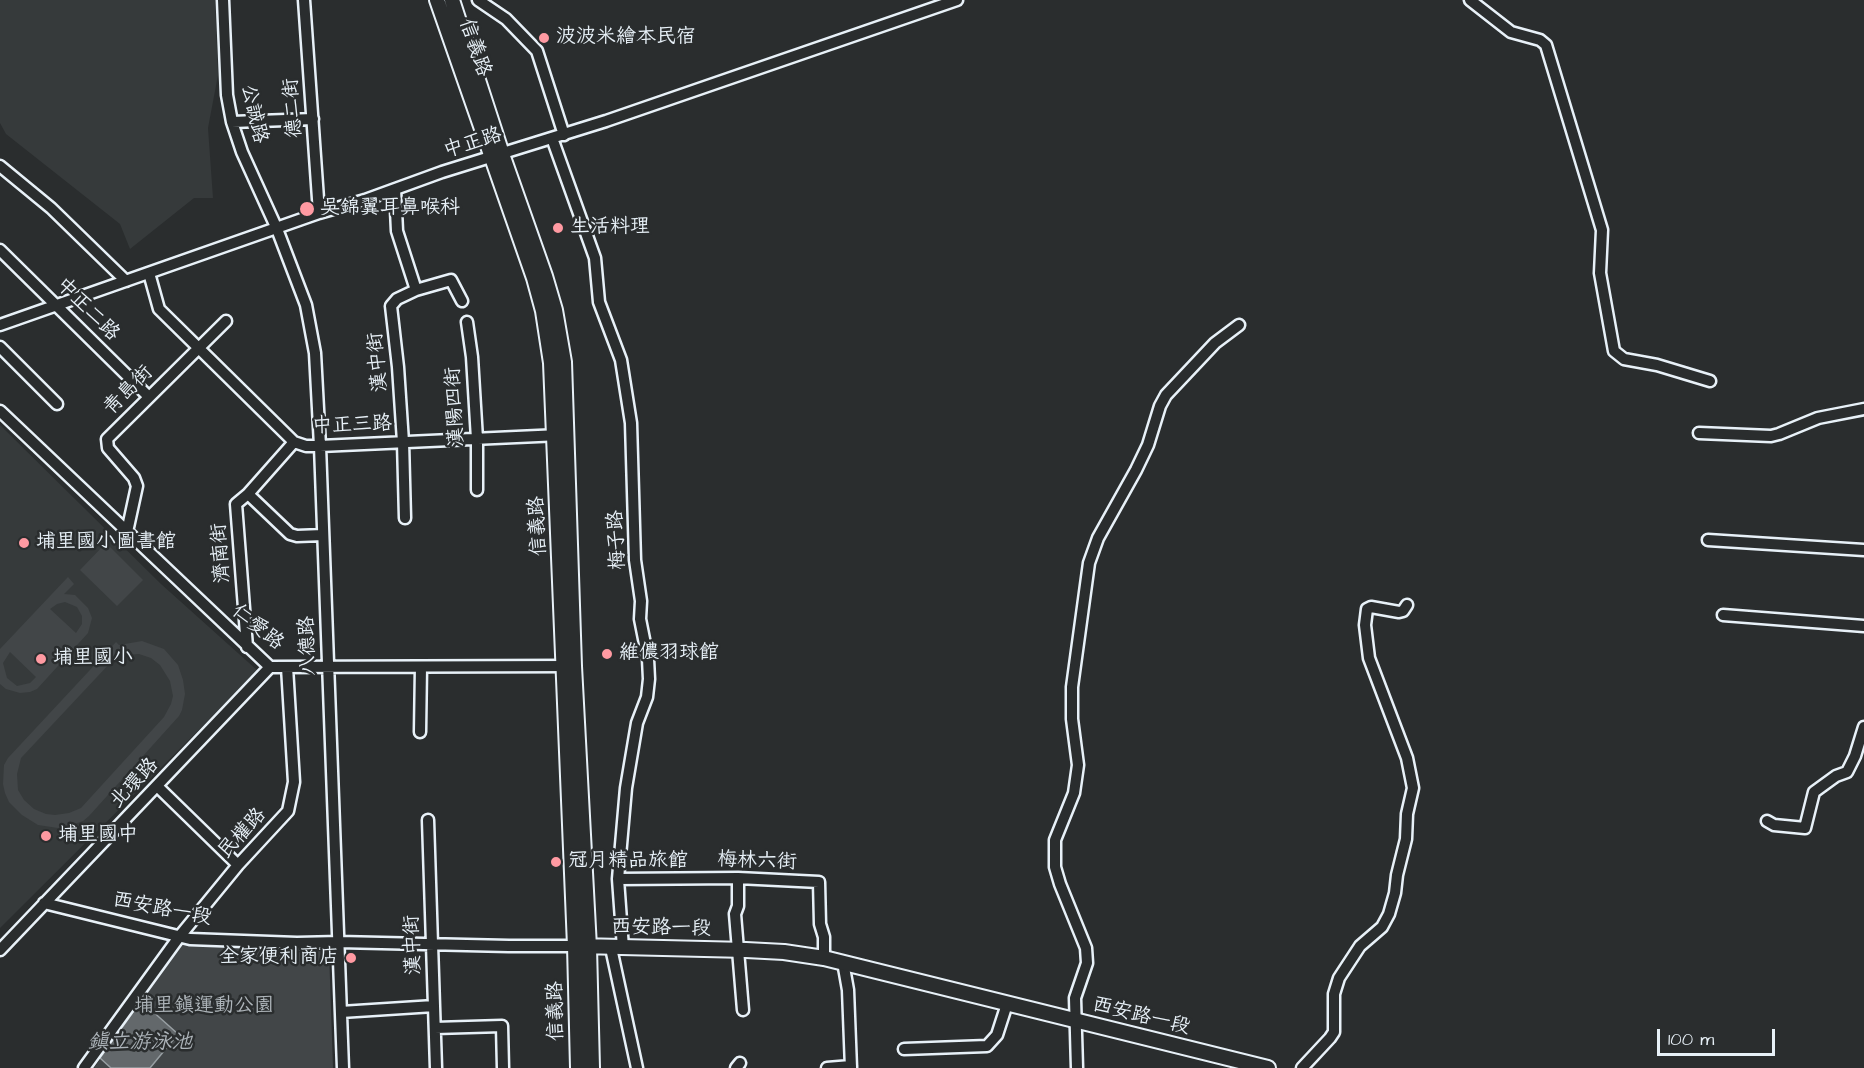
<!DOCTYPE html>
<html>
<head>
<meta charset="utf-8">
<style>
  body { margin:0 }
  #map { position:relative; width:1864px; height:1068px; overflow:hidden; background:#2a2d2e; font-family:"Architects Daughter",sans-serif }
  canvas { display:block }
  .scale { position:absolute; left:1657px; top:1029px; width:118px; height:27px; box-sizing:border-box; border:3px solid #e8f1f8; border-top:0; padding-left:8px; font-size:18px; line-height:21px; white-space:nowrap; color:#e8f1f8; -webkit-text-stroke:4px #2a2d2e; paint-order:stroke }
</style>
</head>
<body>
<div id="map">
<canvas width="1864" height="1068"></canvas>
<div class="scale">100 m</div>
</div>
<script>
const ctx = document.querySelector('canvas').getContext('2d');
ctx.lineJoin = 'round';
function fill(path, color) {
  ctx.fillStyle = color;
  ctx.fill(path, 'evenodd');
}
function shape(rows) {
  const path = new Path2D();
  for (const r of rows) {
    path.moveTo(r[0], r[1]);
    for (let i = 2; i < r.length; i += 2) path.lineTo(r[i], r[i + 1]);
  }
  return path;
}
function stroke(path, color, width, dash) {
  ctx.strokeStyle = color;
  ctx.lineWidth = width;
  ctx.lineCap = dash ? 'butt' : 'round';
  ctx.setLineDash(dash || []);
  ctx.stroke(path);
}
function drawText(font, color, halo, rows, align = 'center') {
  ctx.font = font + ' "Architects Daughter","LXGW WenKai TC",sans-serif';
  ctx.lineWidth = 5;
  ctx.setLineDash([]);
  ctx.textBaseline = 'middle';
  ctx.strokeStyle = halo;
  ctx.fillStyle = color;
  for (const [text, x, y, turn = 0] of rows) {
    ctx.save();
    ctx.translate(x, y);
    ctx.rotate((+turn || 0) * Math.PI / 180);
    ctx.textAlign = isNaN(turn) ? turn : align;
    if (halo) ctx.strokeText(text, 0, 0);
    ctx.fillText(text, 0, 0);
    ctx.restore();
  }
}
fill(shape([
  [0,0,215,0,218,75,208,128,213,198,194,198,130,249,120,224,6,134,0,123],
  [0,425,161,584,258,671,0,928]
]), '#363a3b');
fill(shape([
  [106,543,143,580,117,606,80,570],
  [68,577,74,584,64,594,75,595,88,608,92,618,88,633,37,689,30,692,20,693,6,689,0,684,0,649],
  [65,602,77,607,82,616,82,624,76,633,50,609,57,604],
  [10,652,36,677,30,683,17,686,7,678,3,663],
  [142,641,164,649,178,665,183,680,185,694,182,710,179,716,89,816,83,821,66,827,58,828,38,825,22,815,9,802,5,793,3,784,4,765,8,758,116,642,119,645],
  [139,654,151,658,160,665,170,681,173,696,171,704,164,717,81,808,69,813,55,815,46,814,34,809,24,800,18,790,17,774,21,758,111,662,125,655],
  [183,942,289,952,329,951,333,1068,94,1068]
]), '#424648');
const water = shape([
  [141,1001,178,1034,150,1068,111,1068,100,1058,141,1001]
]);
fill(water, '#63686b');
stroke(water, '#989fa3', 1.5);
const minor = shape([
  [223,0,227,95,232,122,242,152,277,229,306,305,315,353,320,446,343,1068],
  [304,0,319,213],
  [478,0,506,19,537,51,564,135],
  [1470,0,1511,32,1540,40,1546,45,1602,230,1600,273,1614,351,1624,359,1657,365,1710,381],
  [232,122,313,119],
  [552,138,595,258,599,302,621,360,631,423,635,560,641,601,640,619,648,659,649,679,647,697,637,723,626,788,618,879,623,948],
  [0,166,51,208,126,281],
  [395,189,397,231,416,290],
  [0,250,148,396],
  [149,273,159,309,294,442,306,446,320,446,560,435],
  [467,322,472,357,477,439,477,490],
  [0,325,319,213,365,200,442,172,606,121,957,0],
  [0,347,57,404],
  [0,411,270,667,571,666],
  [1699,433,1771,436,1779,434,1818,418,1864,409],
  [248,494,290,534,297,536,323,535],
  [405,518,403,442,398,367,391,306,397,299,416,290,451,280,462,301],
  [127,532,137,486,134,478,108,448,107,439,226,321],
  [1708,540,1864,550],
  [1723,615,1864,626],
  [247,647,236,504,248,494,294,442],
  [420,732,421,667],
  [157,786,238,865],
  [428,820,436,1068],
  [1767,821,1774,825,1805,828,1814,792,1836,776,1847,772,1855,756,1864,727],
  [738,878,738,906,735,914,743,1010],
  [618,879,738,878,819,882,820,924,824,937,824,958],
  [44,903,190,939,297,943,339,942,509,946,575,946],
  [611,948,637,1068],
  [0,950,270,667],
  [843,962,848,990,851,1068],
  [341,1012,434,1006],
  [435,1028,502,1026,503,1068],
  [904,1049,987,1046,997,1035,1007,1004],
  [84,1068,179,937,238,865,288,811,294,782,287,667],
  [736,1068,740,1063],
  [827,1068,851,1066],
  [1077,1068,1075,998,1087,963,1086,948,1060,884,1055,867,1055,840,1074,793,1078,765,1072,719,1072,687,1089,563,1098,538,1136,470,1148,445,1160,406,1166,395,1215,343,1239,325],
  [1302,1068,1330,1038,1334,1032,1334,994,1339,978,1360,946,1382,927,1389,914,1395,893,1397,875,1406,839,1407,814,1413,788,1407,758,1369,658,1365,625,1367,609,1371,607,1399,612,1403,611,1407,605]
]);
const major = shape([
  [437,0,534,278,543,311,551,363,575,946,578,1068],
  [452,0,502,154,545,276,555,310,564,362,574,666,589,947,592,1068],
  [580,946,746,950,784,952,824,958,1268,1068]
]);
stroke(minor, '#e8f1f8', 15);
stroke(major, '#e8f1f8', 18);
stroke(minor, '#2a2d2e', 10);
stroke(major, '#2a2d2e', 14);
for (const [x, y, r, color] of [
  [544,38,6,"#ff9aa2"],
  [307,209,8,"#ff9aa2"],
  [558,228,6,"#ff9aa2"],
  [24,543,6,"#ff9aa2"],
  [607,654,6,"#ff9aa2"],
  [41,659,6,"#ff9aa2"],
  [46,836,6,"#ff9aa2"],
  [556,862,6,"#ff9aa2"],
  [351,958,6,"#ff9aa2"]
]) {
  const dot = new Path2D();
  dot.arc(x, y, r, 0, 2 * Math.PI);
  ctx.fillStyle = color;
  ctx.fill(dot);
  stroke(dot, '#2a2d2e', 2);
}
drawText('20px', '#e8f1f8', '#2a2d2e', [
  ["波波米繪本民宿",556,38],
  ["吳錦翼耳鼻喉科",320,209],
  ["生活料理",570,228],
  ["埔里國小圖書館",36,543],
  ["維儂羽球館",619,654],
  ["埔里國小",53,659],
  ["埔里國中",58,836],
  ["冠月精品旅館",568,862],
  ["全家便利商店",339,958,"right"]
], 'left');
drawText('20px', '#e8f1f8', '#2a2d2e', [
  ["信義路",474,48,71],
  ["德二街",294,108,-94],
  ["公誠路",253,114,77],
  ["中正路",473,144,-17],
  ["中正二路",87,310,45],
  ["漢中街",379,362,-95],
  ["青島街",129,391,-45],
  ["漢陽四街",456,407,-93],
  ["中正三路",352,426,-2],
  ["信義路",539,526,-93],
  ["梅子路",618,540,-93],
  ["濟南街",222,553,-94],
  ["仁愛路",257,628,39],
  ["八德路",309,646,-92],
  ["北環路",135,784,-47],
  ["民權路",243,834,-48],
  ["梅林六街",757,862,2],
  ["西安路一段",162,910,11],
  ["西安路一段",661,929,1],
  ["漢中街",414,945,-92],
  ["信義路",557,1011,-91],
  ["西安路一段",1141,1017,14]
]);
drawText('20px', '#aeb5ba', '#2a2d2e', [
  ["埔里鎮運動公園",204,1007]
]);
drawText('italic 21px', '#acb3b9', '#2a2d2e', [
  ["鎮立游泳池",140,1044]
]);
</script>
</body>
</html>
